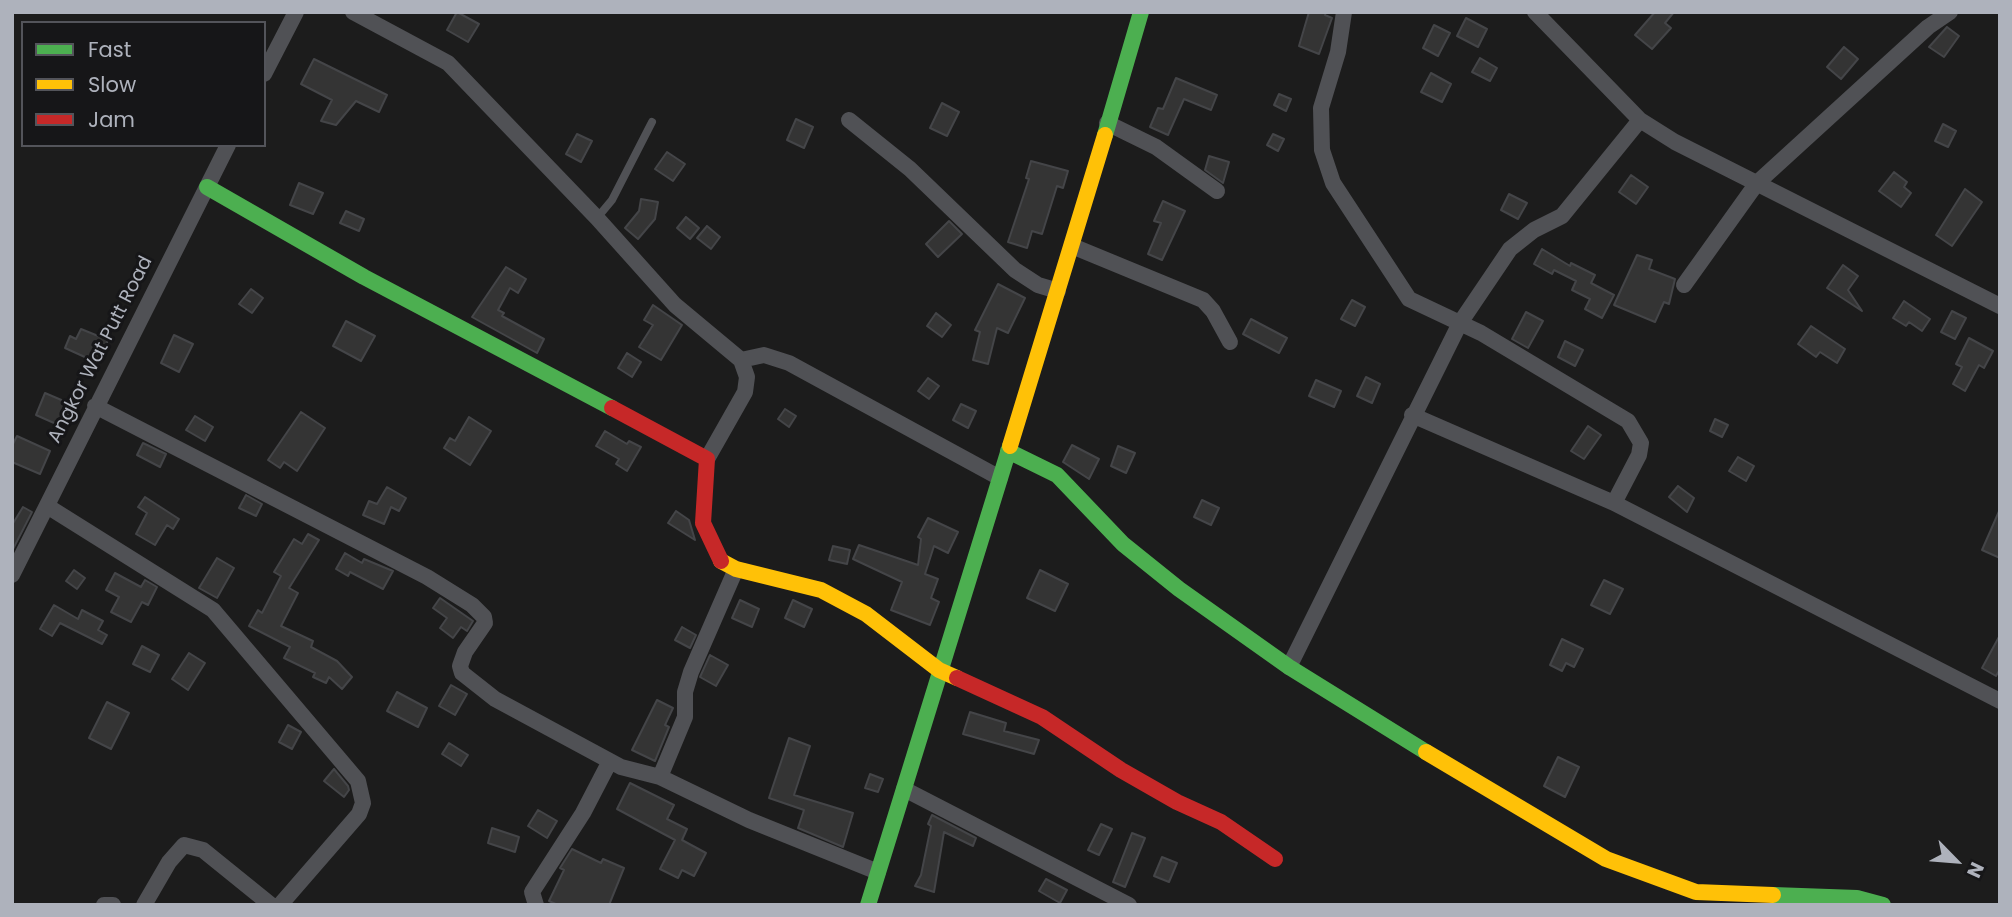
<!DOCTYPE html>
<html>
<head>
<meta charset="utf-8">
<style>
  body { margin:0 }
  #map { position:relative; width:2012px; height:917px; overflow:hidden; background:#1c1c1c; font-family:Poppins,sans-serif }
  canvas { display:block }
  .frame { position:absolute; inset:0; border:14px solid #aeb2bc; pointer-events:none }
  .legend { position:absolute; left:21px; top:21px; width:245px; height:126px; box-sizing:border-box; background:#161618; border:2px solid #53545a; margin:0; padding:9px 12px; list-style:none; font-size:21px; color:#aeb2bc }
  .legend li { display:flex; align-items:center; gap:14px; height:35px }
  .legend b { width:35px; border:2px solid #53545a }
  .north { position:absolute; left:1921px; top:826px; width:70px; height:70px; -webkit-text-stroke:5px #161618; paint-order:stroke; rotate:115deg; font-size:19px; font-weight:700; line-height:28px; text-align:center; color:#aeb2bc }
  .north::after { content:''; display:block; margin:auto; width:24px; height:32px; background:#aeb2bc; clip-path:polygon(50% 0,100% 100%,50% 72%,0 100%) }
</style>
</head>
<body>
<div id="map">
<canvas width="2012" height="917"></canvas>
<div class="frame"></div>
<ul class="legend">
<li><b style="height:9px;background:#4caf50"></b>Fast</li>
<li><b style="height:9px;background:#ffc107"></b>Slow</li>
<li><b style="height:9px;background:#c62828"></b>Jam</li>
</ul>
<div class="north">N</div>
</div>
<script>
const ctx = document.querySelector('canvas').getContext('2d');
ctx.lineJoin = 'round';
function fill(path, color) {
  ctx.fillStyle = color;
  ctx.fill(path, 'evenodd');
}
function shape(rows) {
  const path = new Path2D();
  for (const r of rows) {
    path.moveTo(r[0], r[1]);
    for (let i = 2; i < r.length; i += 2) path.lineTo(r[i], r[i + 1]);
  }
  return path;
}
function stroke(path, color, width, dash) {
  ctx.strokeStyle = color;
  ctx.lineWidth = width;
  ctx.lineCap = dash ? 'butt' : 'round';
  ctx.setLineDash(dash || []);
  ctx.stroke(path);
}
function drawText(font, color, halo, rows, align = 'center') {
  ctx.font = font + ' Poppins,sans-serif';
  ctx.lineWidth = 6;
  ctx.setLineDash([]);
  ctx.textBaseline = 'middle';
  ctx.strokeStyle = halo;
  ctx.fillStyle = color;
  for (const [text, x, y, turn = 0] of rows) {
    ctx.save();
    ctx.translate(x, y);
    ctx.rotate((+turn || 0) * Math.PI / 180);
    ctx.textAlign = isNaN(turn) ? turn : align;
    if (halo) ctx.strokeText(text, 0, 0);
    ctx.fillText(text, 0, 0);
    ctx.restore();
  }
}
const building = shape([
  [457,12,479,24,468,42,447,30,457,12],
  [1309,12,1326,12,1325,15,1332,18,1319,54,1299,46,1309,12],
  [1655,12,1674,12,1665,23,1671,28,1652,49,1635,35,1655,12],
  [1466,18,1487,29,1478,47,1457,36,1466,18],
  [1434,25,1450,33,1438,56,1423,48,1434,25],
  [1947,27,1959,36,1944,57,1929,47,1947,27],
  [1844,47,1858,59,1841,79,1827,67,1844,47],
  [1480,58,1497,68,1490,81,1472,72,1480,58],
  [314,59,387,95,379,112,356,101,336,125,321,121,332,100,301,84,314,59],
  [1431,73,1451,84,1442,102,1421,92,1431,73],
  [1176,78,1217,95,1211,110,1184,99,1168,135,1150,127,1158,108,1163,109,1176,78],
  [1279,94,1291,99,1286,111,1274,105,1279,94],
  [942,103,959,112,947,136,930,128,942,103],
  [796,119,813,127,804,148,787,140,796,119],
  [1943,124,1956,131,1948,147,1935,141,1943,124],
  [577,134,592,141,581,162,566,154,577,134],
  [1273,134,1284,139,1278,151,1267,145,1273,134],
  [667,152,685,164,673,181,655,169,667,152],
  [1209,156,1229,162,1223,183,1205,170,1209,156],
  [1031,161,1068,171,1063,188,1057,186,1042,234,1032,231,1027,248,1008,242,1029,179,1026,178,1031,161],
  [1894,172,1907,182,1904,187,1911,193,1901,207,1879,191,1894,172],
  [1631,175,1648,187,1636,204,1619,192,1631,175],
  [299,183,323,193,313,214,290,205,299,183],
  [1965,189,1982,202,1952,246,1936,235,1965,189],
  [1509,194,1527,203,1518,219,1501,210,1509,194],
  [641,199,658,202,655,219,638,239,625,228,639,211,641,199],
  [1163,201,1185,211,1162,260,1148,254,1161,223,1154,221,1163,201],
  [346,211,364,219,359,231,340,223,346,211],
  [686,217,699,228,690,239,677,228,686,217],
  [949,221,962,234,938,257,926,244,949,221],
  [707,226,720,237,711,249,697,238,707,226],
  [1542,249,1570,266,1571,263,1595,275,1591,283,1614,295,1602,318,1585,309,1590,299,1572,290,1576,281,1554,270,1552,274,1534,264,1542,249],
  [1637,255,1652,260,1649,269,1675,279,1669,304,1664,302,1655,322,1614,305,1637,255],
  [1843,265,1858,276,1848,290,1862,311,1827,288,1843,265],
  [506,267,526,279,518,293,510,288,498,310,504,313,502,316,544,339,537,353,472,317,506,267],
  [998,284,1025,298,1008,333,997,328,988,364,973,360,980,332,975,330,998,284],
  [251,289,263,298,252,313,239,304,251,289],
  [1352,300,1365,307,1355,326,1341,319,1352,300],
  [1904,301,1930,319,1922,331,1909,322,1906,326,1893,318,1904,301],
  [653,305,682,325,661,360,639,347,653,325,644,320,653,305],
  [1952,311,1966,318,1955,339,1941,332,1952,311],
  [1526,312,1543,321,1528,348,1512,339,1526,312],
  [936,313,951,325,942,337,927,326,936,313],
  [1251,319,1287,338,1279,353,1243,334,1251,319],
  [346,321,375,336,361,361,333,346,346,321],
  [1811,326,1845,349,1837,363,1820,352,1816,357,1798,344,1811,326],
  [81,329,108,340,98,363,65,348,70,336,76,339,81,329],
  [174,335,193,344,179,372,161,363,174,335],
  [1969,338,1993,351,1984,368,1979,365,1965,391,1953,384,1962,367,1956,364,1969,338],
  [1565,341,1583,350,1575,366,1558,357,1565,341],
  [627,353,641,362,632,377,618,368,627,353],
  [1366,377,1380,384,1372,403,1357,396,1366,377],
  [928,378,939,386,929,399,918,391,928,378],
  [1316,380,1341,391,1334,407,1309,396,1316,380],
  [45,393,73,405,63,427,36,415,45,393],
  [961,404,976,411,968,428,953,420,961,404],
  [785,409,796,416,789,427,778,419,785,409],
  [301,412,325,428,297,471,284,462,280,468,268,460,301,412],
  [195,416,213,427,205,441,186,430,195,416],
  [469,417,491,431,470,465,444,448,450,438,455,441,469,417],
  [1715,419,1728,425,1722,437,1710,431,1715,419],
  [1588,426,1601,435,1584,459,1571,451,1588,426],
  [605,431,627,444,629,441,641,447,627,471,616,464,619,459,596,446,605,431],
  [17,436,50,451,40,474,12,462,12,446,17,436],
  [143,443,166,454,160,467,137,455,143,443],
  [1072,445,1099,459,1089,479,1063,462,1072,445],
  [1118,446,1135,453,1126,473,1111,466,1118,446],
  [1738,457,1754,466,1746,481,1729,471,1738,457],
  [1678,486,1694,498,1687,512,1669,497,1678,486],
  [387,487,406,498,399,511,391,507,384,524,363,515,369,501,377,504,387,487],
  [246,495,262,504,256,516,239,508,246,495],
  [145,497,179,519,173,529,167,525,155,545,136,534,147,513,138,507,145,497],
  [1202,500,1219,508,1211,525,1194,517,1202,500],
  [23,507,32,512,12,551,12,525,23,507],
  [2000,509,2000,558,1982,550,2000,509],
  [676,511,689,520,695,540,668,523,676,511],
  [928,518,958,532,948,553,934,546,925,574,938,579,931,598,939,602,930,625,891,610,902,582,853,559,859,545,918,565,921,539,918,537,928,518],
  [308,534,319,540,289,588,298,593,281,626,313,641,311,647,337,661,352,677,342,689,329,677,326,683,313,677,315,673,284,658,290,647,249,626,258,610,262,613,281,576,274,572,294,539,302,544,308,534],
  [833,546,850,550,847,564,829,560,833,546],
  [345,553,362,563,364,559,393,571,383,589,350,572,348,576,336,569,345,553],
  [217,558,234,568,217,598,199,588,217,558],
  [74,570,85,578,77,589,66,581,74,570],
  [1040,570,1068,584,1055,611,1027,598,1040,570],
  [115,573,141,587,145,580,157,587,148,605,142,602,131,622,111,612,119,597,106,590,115,573],
  [1604,580,1623,589,1610,614,1591,605,1604,580],
  [440,598,473,621,467,631,461,627,453,638,440,628,447,618,433,608,440,598],
  [740,600,759,609,752,627,732,618,740,600],
  [793,600,812,609,804,627,785,618,793,600],
  [54,605,78,619,82,610,103,621,98,630,107,635,102,644,60,623,52,636,40,629,54,605],
  [682,627,696,635,690,648,675,640,682,627],
  [2000,635,2000,669,1996,676,1982,668,2000,635],
  [1562,639,1583,649,1574,667,1566,663,1562,671,1550,665,1562,639],
  [142,646,159,655,150,672,133,664,142,646],
  [189,653,205,663,188,690,172,679,189,653],
  [710,655,728,665,716,686,700,677,710,655],
  [451,685,467,694,455,715,439,706,451,685],
  [397,692,427,708,418,727,387,711,397,692],
  [657,700,673,708,665,725,669,727,655,761,632,750,657,700],
  [107,702,129,713,111,749,89,738,107,702],
  [970,712,1006,723,1004,731,1039,740,1034,754,963,734,970,712],
  [288,725,301,732,292,749,279,742,288,725],
  [789,738,810,746,794,795,853,813,843,847,798,828,804,810,769,798,789,738],
  [449,743,468,755,461,766,442,754,449,743],
  [1558,757,1579,767,1565,797,1544,786,1558,757],
  [334,769,348,786,349,790,344,797,324,781,334,769],
  [870,774,883,779,878,792,865,788,870,774],
  [630,783,674,805,667,819,687,829,682,840,706,853,694,876,682,870,678,878,660,869,675,840,617,809,630,783],
  [538,810,557,821,547,838,528,826,538,810],
  [932,815,976,838,973,846,944,832,934,892,915,886,921,875,931,826,928,824,932,815],
  [1101,824,1112,829,1099,855,1088,850,1101,824],
  [492,828,519,837,515,852,488,843,492,828],
  [1132,833,1145,838,1125,887,1113,882,1132,833],
  [572,849,601,863,603,859,624,868,609,905,558,905,549,901,564,870,560,868,572,849],
  [1162,857,1177,863,1169,882,1154,876,1162,857],
  [1046,879,1067,890,1060,903,1039,891,1046,879]
]);
fill(building, '#343434');
stroke(building, '#444548', 2);
stroke(shape([
  [597,218,612,200,652,122]
]), '#505155', 8);
stroke(shape([
  [353,12,448,63,597,218,675,305,741,360,747,377,745,392,707,459],
  [1344,12,1338,52,1321,108,1322,150,1333,183,1409,299,1481,333,1628,421,1641,443,1639,455,1614,503],
  [1535,12,1640,120,1675,142,2000,306],
  [264,74,296,12],
  [849,120,910,169,1015,270,1038,285,1058,291],
  [1107,123,1156,147,1217,191],
  [1072,246,1203,300,1213,311,1230,342],
  [1684,285,1757,183,1928,27,1950,12],
  [741,360,764,355,789,363,1000,478],
  [95,406,427,577,472,605,484,617,485,623,465,652,460,666,462,673,495,699,621,767,660,777,749,820,878,872],
  [1412,415,1614,503,2000,701],
  [47,506,213,610,358,781,363,803,359,814,280,905],
  [12,575,228,145],
  [1289,667,1460,323,1510,249,1534,230,1562,216,1640,120],
  [660,777,685,717,685,692,691,672,736,569],
  [904,789,1129,905],
  [104,905,113,905],
  [144,905,169,862,184,845,203,850,271,905],
  [536,905,532,892,583,813,610,761]
]), '#505155', 16);
stroke(shape([
  [1105,135,1141,12],
  [207,187,364,277,612,408],
  [1008,451,1057,475,1123,544,1179,589,1289,667,1426,752],
  [1773,895,1857,898,1883,905],
  [868,905,1010,446]
]), '#4caf50', 16);
stroke(shape([
  [1010,446,1105,135],
  [721,561,736,569,821,590,866,614,939,670,957,678],
  [1426,752,1606,859,1696,892,1773,895]
]), '#ffc107', 16);
stroke(shape([
  [612,408,707,459,703,523,721,561],
  [957,678,1042,717,1121,770,1177,802,1221,822,1275,859]
]), '#c62828', 16);
drawText('19px', '#aeb2bc', '#161618', [
  ["Angkor Wat Putt Road",101,350,-63]
]);
</script>
</body>
</html>
